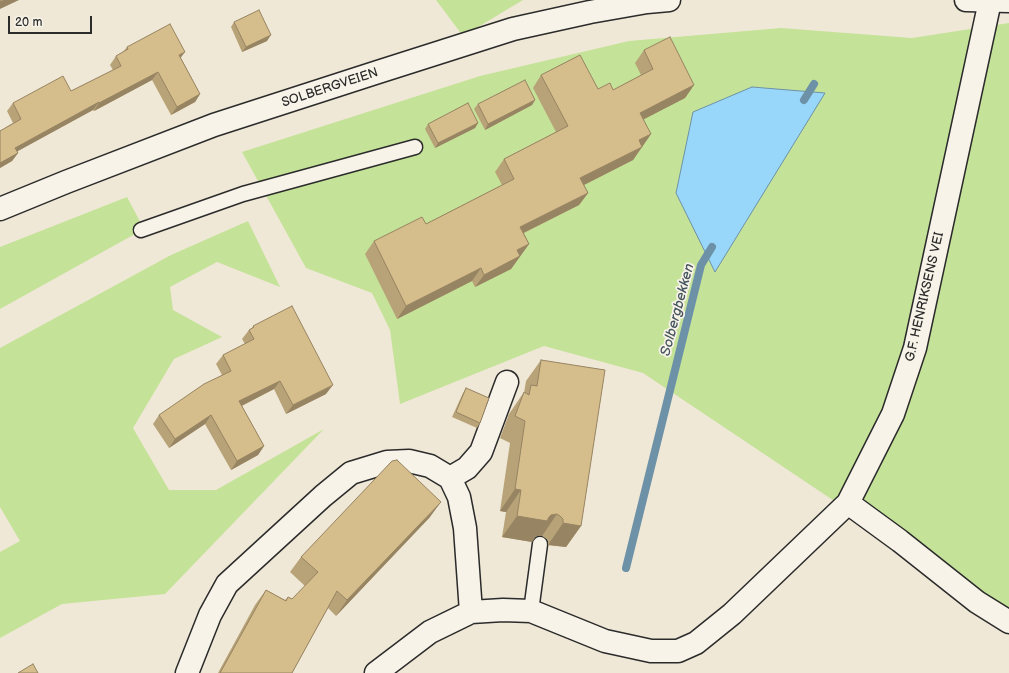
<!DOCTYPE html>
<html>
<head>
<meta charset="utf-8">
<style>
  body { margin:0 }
  #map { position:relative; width:1009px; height:673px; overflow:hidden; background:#f0e8d6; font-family:"Balsamiq Sans",sans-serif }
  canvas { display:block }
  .scale { position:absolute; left:8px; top:16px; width:84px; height:18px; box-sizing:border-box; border:2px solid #2b2b2b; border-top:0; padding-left:5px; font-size:12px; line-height:14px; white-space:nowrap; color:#2b2b2b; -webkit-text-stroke:3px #f7f3e8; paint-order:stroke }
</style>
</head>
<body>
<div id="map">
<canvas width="1009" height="673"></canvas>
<div class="scale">20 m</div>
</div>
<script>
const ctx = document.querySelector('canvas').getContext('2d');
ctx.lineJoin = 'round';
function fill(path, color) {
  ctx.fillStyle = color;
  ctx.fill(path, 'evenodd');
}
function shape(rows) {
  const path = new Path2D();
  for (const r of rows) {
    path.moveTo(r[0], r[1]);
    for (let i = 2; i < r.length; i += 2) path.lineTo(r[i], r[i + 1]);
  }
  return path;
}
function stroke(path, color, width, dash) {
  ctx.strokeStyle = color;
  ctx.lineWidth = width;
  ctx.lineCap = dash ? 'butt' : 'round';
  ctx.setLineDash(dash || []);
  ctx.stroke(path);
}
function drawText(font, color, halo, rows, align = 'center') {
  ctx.font = font + ' "Balsamiq Sans",sans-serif';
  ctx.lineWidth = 3.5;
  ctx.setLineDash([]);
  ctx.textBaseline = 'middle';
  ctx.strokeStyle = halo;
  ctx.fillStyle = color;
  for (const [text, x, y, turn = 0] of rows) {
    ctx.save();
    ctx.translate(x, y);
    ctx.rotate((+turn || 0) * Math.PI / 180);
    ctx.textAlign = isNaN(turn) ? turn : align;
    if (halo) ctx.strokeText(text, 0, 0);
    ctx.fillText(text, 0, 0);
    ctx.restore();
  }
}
fill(shape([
  [436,0,523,0,463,36],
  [1009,23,1009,618,643,373,544,346,400,404,390,330,372,293,306,268,242,152,480,76,629,41,781,28,912,38],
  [127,197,144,229,0,309,0,247],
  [248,221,280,287,217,262,170,287,173,310,222,337,174,359,133,428,169,490,216,490,324,429,165,594,62,604,0,638,0,552,20,541,0,507,0,348,171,255]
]), '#c5e299');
const water = shape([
  [752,87,825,93,715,272,676,193,693,112,752,87]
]);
fill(water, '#99d7fa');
stroke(water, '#6d92a7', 1);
stroke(shape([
  [804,100,814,84],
  [626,568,701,265,712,247]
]), '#6d92a7', 8);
const service = shape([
  [141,230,243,194,415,147],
  [531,611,540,544]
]);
const minor = shape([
  [450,478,467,468,481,452,507,382],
  [848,503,900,541,977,602,1009,622],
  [187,673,210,615,227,584,323,496,351,473,387,462,409,461,430,466,450,478,459,497,465,528,471,612],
  [376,673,430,632,471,612,503,610,531,611,605,641,651,651,678,651,696,643,732,614,848,503,893,414,915,348,990,1]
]);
const tertiary = shape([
  [966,0,1009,1],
  [0,209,66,182,214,125,378,72,513,29,590,12,647,2,669,0]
]);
stroke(service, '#2b2b2b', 17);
stroke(minor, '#2b2b2b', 25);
stroke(tertiary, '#2b2b2b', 25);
stroke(service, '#f7f3e8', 14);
stroke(minor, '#f7f3e8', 22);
stroke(tertiary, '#f7f3e8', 22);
fill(shape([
  [234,22,267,41,242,52,231,27],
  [127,47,181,58,200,94,195,102,171,115,152,80,94,111,93,110,17,151,18,153,12,161,0,168,0,131,13,123,7,111,13,103,71,91,113,70,110,65,116,56,123,52],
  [644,50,694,85,685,98,643,119,651,134,633,160,584,185,588,193,579,205,524,233,529,244,511,269,475,287,472,281,397,319,365,254,374,241,426,224,502,185,495,172,504,159,556,132,533,88,541,75,598,89,613,90,641,75,635,63],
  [535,100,532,105,485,130,474,109,478,104],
  [478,123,475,128,435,148,425,129,428,124],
  [253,326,326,394,286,414,274,389,242,406,264,446,258,455,231,470,205,424,169,448,153,424,159,415,222,375,216,364,223,355,245,344,242,339,249,330,252,328],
  [541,360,581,526,566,547,548,545,548,540,542,536,536,536,532,542,502,537,506,512,500,511,510,443,500,438,509,414,524,392,524,393,526,381],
  [466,388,480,423,477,428,452,417,463,393],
  [430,517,336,616,328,608,292,673,218,673,255,605,266,590,285,600,288,597,292,599,305,586,290,572,301,557]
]), '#b8a378');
fill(shape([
  [5,0,19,0,0,9,0,2],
  [271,35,267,41,242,52,246,47],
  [185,52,179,60,179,55],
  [158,72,152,80,94,111,99,103],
  [694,85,685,98,631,126,640,113],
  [200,94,195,102,171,115,177,107],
  [535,100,532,105,485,130,488,124],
  [99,102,93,110,9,156,15,148],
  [478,123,475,128,435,148,438,143],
  [651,134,642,147,639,140],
  [642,147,633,160,572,191,580,178],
  [18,153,12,161,0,168,0,163],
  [588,193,579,205,511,239,520,227],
  [529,244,511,269,475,287,484,275,517,250],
  [481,268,472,281,397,319,406,306],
  [280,381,274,389,233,410,239,401],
  [333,385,326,394,286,414,293,405],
  [211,415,205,424,169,448,175,439],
  [264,446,258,455,231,470,237,461],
  [515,489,521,490,506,512,500,511],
  [441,502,430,517,336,616,347,600],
  [557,514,542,536,536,536,532,542,502,537,517,516,549,517,551,515],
  [563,523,581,526,566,547,548,545]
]), '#968462');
const building = shape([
  [0,0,5,0,0,2,0,0],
  [259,10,271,35,246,47,234,22,259,10],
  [170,24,185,52,179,55,200,94,177,107,158,72,99,103,99,102,15,148,18,153,0,163,0,131,21,119,13,103,63,76,71,91,121,66,116,56,128,49,127,47,170,24],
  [670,37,694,85,640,113,651,134,639,140,642,147,580,178,588,193,520,227,529,244,517,250,520,256,484,275,481,268,406,306,374,241,422,217,426,224,514,179,504,159,568,126,541,75,580,55,598,89,610,83,613,90,653,69,644,50,670,37],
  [525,80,535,100,488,124,478,104,525,80],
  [468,103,478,123,438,143,428,124,468,103],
  [292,306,333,385,293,405,280,381,239,401,264,446,237,461,211,415,175,439,159,415,204,384,231,371,223,355,254,339,249,330,254,327,253,326,292,306],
  [541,360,605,370,581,526,563,523,563,519,560,516,557,514,551,515,549,517,547,521,517,516,521,490,515,489,525,421,515,416,524,392,529,395,531,385,537,386,541,360],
  [466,388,489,398,480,423,456,412,466,388],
  [397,460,441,502,347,600,337,591,292,673,220,673,266,590,286,601,288,597,292,599,318,572,301,557,392,461,397,460],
  [33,664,38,673,18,673,33,664]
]);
fill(building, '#d6bd8c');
stroke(building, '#968462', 1);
drawText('13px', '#2b2b2b', '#f7f3e8', [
  ["SOLBERGVEIEN",330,88,-18],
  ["G.F. HENRIKSENS VEI",925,297,-77]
]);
drawText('italic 14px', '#46565f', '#f7f3e8', [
  ["Solbergbekken",678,310,-75]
]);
</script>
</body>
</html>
